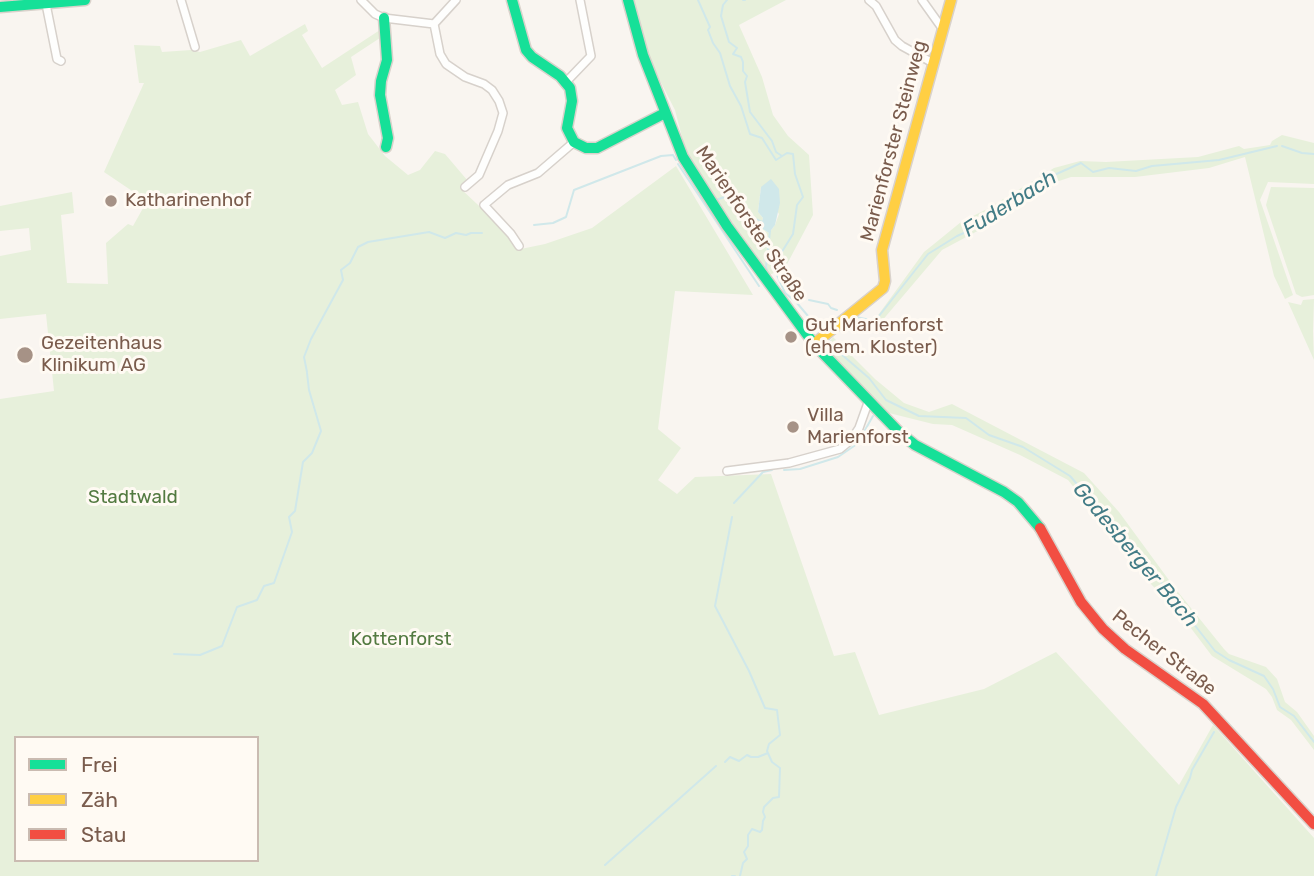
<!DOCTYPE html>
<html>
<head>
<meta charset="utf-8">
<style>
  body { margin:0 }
  #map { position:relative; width:1314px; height:876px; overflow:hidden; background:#f9f5f0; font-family:Rubik,sans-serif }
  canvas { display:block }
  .legend { position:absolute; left:14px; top:736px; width:245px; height:126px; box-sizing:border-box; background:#fffaf3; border:2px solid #cabbb1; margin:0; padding:9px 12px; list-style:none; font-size:21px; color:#7a5c4d }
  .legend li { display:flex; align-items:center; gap:14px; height:35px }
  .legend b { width:35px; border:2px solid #cabbb1 }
</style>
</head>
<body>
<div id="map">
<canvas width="1314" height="876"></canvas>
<ul class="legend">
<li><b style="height:9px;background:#16e098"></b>Frei</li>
<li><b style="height:9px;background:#ffcf43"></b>Zäh</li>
<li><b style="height:9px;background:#f24e42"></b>Stau</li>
</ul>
</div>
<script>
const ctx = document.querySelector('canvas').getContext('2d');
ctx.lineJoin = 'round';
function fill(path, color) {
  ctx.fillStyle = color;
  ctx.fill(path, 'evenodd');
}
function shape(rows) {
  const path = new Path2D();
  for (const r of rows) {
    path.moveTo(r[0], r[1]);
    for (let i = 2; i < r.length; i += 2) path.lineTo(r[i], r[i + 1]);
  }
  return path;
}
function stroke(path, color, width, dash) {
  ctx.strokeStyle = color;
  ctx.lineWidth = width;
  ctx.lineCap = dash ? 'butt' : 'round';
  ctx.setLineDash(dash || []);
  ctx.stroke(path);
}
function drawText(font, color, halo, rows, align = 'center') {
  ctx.font = font + ' Rubik,sans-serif';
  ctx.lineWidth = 6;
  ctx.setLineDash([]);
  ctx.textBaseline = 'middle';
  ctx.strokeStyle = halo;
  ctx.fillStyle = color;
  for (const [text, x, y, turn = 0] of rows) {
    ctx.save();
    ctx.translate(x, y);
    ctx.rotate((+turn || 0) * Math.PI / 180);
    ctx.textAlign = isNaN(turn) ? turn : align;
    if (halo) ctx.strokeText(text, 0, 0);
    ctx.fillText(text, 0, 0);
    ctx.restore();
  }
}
fill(shape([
  [633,0,786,0,739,25,762,77,773,115,788,136,809,155,813,215,786,266,770,275,697,174,683,141,675,110,652,65],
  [761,187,779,214,775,225,769,233,760,227,763,218,758,212],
  [305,24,308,31,302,35,322,68,383,28,383,36,351,57,356,75,335,90,342,105,358,102,368,134,385,156,408,175,420,170,435,151,445,154,468,181,461,189,508,233,516,250,545,244,592,228,676,166,753,295,675,291,658,429,681,448,658,480,677,494,695,477,771,474,834,656,855,652,879,715,984,689,1056,652,1179,785,1213,725,1314,838,1314,876,0,876,0,399,54,391,46,314,0,319,0,256,31,250,29,228,0,231,0,206,72,192,74,213,61,215,67,283,108,284,106,243,128,224,133,226,147,201,104,172,144,83,139,83,134,45,160,46,162,52,191,50,200,52,241,40,250,56],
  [16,738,257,738,257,860,16,860],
  [1282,135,1314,143,1314,184,1268,182,1260,200,1293,295,1285,299,1274,276,1245,157,1209,168,1135,177,1071,177,1056,182,985,227,942,250,881,322,876,318,924,252,934,244,961,222,987,209,1054,168,1080,161,1106,162,1198,157,1239,146,1244,149,1270,145,1272,141],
  [1271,187,1314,188,1314,295,1302,297,1296,294,1266,205],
  [1314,299,1313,331,1314,360,1288,302,1301,305,1303,300],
  [833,337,875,379,904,403,929,412,952,404,1084,473,1119,512,1174,587,1224,649,1229,654,1266,667,1277,679,1285,702,1297,712,1314,736,1314,750,1291,720,1277,710,1272,697,1266,689,1212,656,1181,615,1149,582,1068,480,1020,455,952,425,933,424,889,413,825,347]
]), '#e7f0db');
fill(shape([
  [771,179,779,189,780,203,775,225,769,233,760,227,763,218,758,212,761,187]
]), '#d0e8ea');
stroke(shape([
  [698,0,710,27,708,30,713,43,720,53,730,86,741,106,750,134,762,138,776,160,787,153,793,154,795,174,803,197,797,205,793,234,773,266,785,293,797,303,819,329],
  [727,0,723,5,721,16,729,42,737,48,733,54,741,57,743,62,743,71,747,76,745,82,750,112,772,141,776,152,782,156],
  [743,0,745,0],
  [1282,146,1302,153,1314,154],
  [678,164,759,286],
  [716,200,730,195,742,203,747,215,762,222],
  [534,225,553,223,566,217,574,190,661,156,673,155,676,160],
  [768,274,766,267,770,231],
  [809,300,828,304,831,308,837,310],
  [856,317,875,321,928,254,957,236,973,229,991,215,1052,176,1081,163,1093,172,1109,168,1136,171,1152,166,1219,160,1277,146],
  [828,339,841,354,869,378,886,400,919,416,966,418,989,435,1023,447,1070,476,1149,567,1215,651,1229,660,1264,676,1273,689,1280,707,1294,716,1314,742],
  [307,372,304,357,311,339,343,280,341,270,350,263,358,247,368,242,429,232,445,238,456,233,466,235,471,233,482,233],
  [784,470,800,469,838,457,857,444,873,416],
  [734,503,763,472,772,470],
  [732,517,715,606,749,671,765,708,777,710,780,735,769,744,767,751,772,762,780,768,779,797,773,798,764,807,763,812,765,817,763,821,762,830,760,832,752,829,748,835,748,846,744,852,747,859,743,863,740,876],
  [174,654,200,655,222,646,237,607,257,600,264,586,274,583,292,532,289,517,295,511,303,462,312,453,321,431,309,390,307,373],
  [725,762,730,757,739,761,747,755,751,757,758,757,768,753],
  [605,865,716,766],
  [732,876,735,876],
  [1156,876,1176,807,1190,778,1192,770,1214,732]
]), '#d0e8ea', 2);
const street = shape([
  [181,0,195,47],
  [361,0,375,14,384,18,434,24,456,0],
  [869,0,876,6,895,40,902,46,933,63],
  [922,0,942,28],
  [46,4,57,59,61,61],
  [434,24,440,54,446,64,465,77,484,84,492,90,499,101,503,113,498,131,479,175,465,187],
  [566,82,591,56,580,0],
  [519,246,511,234,484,205,508,185,538,173,574,142],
  [727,471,789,463,840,449,851,440,859,428,869,400]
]);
const fast = shape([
  [512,0,526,50,532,57,560,76,570,88,572,101,567,128,574,142,586,148,597,148,665,113],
  [628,0,643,55,683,157,727,226,814,344,899,432,915,445,1004,492,1018,502,1040,528],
  [0,7,85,0],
  [384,18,387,60,381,81,380,95,388,138,386,147]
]);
const slow = shape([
  [814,344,883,288,885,281,882,250,951,0]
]);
const jam = shape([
  [1040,528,1081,602,1103,629,1125,649,1203,704,1314,824]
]);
stroke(street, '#d7d1cb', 10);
stroke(fast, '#d9d2cb', 13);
stroke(slow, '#d9d2cb', 13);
stroke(jam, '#d9d2cb', 13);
stroke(street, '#fefefd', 7);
stroke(fast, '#16e098', 10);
stroke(slow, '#ffcf43', 10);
stroke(jam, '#f24e42', 10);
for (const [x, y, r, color] of [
  [111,201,7,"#a69286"],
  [791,337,7,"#a69286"],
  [25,355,9,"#a69286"],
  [793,427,7,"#a69286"]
]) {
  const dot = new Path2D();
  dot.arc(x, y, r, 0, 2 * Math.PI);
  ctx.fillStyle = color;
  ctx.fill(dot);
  stroke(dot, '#fffaf3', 2.5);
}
drawText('19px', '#7a5c4d', '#fffaf3', [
  ["Marienforster Steinweg",894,141,-75],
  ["Marienforster Straße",751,224,56],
  ["Pecher Straße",1164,653,38]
]);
drawText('19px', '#7a5c4d', '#fffaf3', [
  ["Katharinenhof",125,201],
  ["Gut Marienforst",805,326],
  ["(ehem. Kloster)",805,348],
  ["Gezeitenhaus",41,344],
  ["Klinikum AG",41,366],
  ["Villa",807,416],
  ["Marienforst",807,438]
], 'left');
drawText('19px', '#537a41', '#fffaf3', [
  ["Stadtwald",133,498],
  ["Kottenforst",401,640]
]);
drawText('italic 21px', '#437c86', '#fffaf3', [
  ["Fuderbach",1010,204,-32],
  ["Godesberger Bach",1135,555,50]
]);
</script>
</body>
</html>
